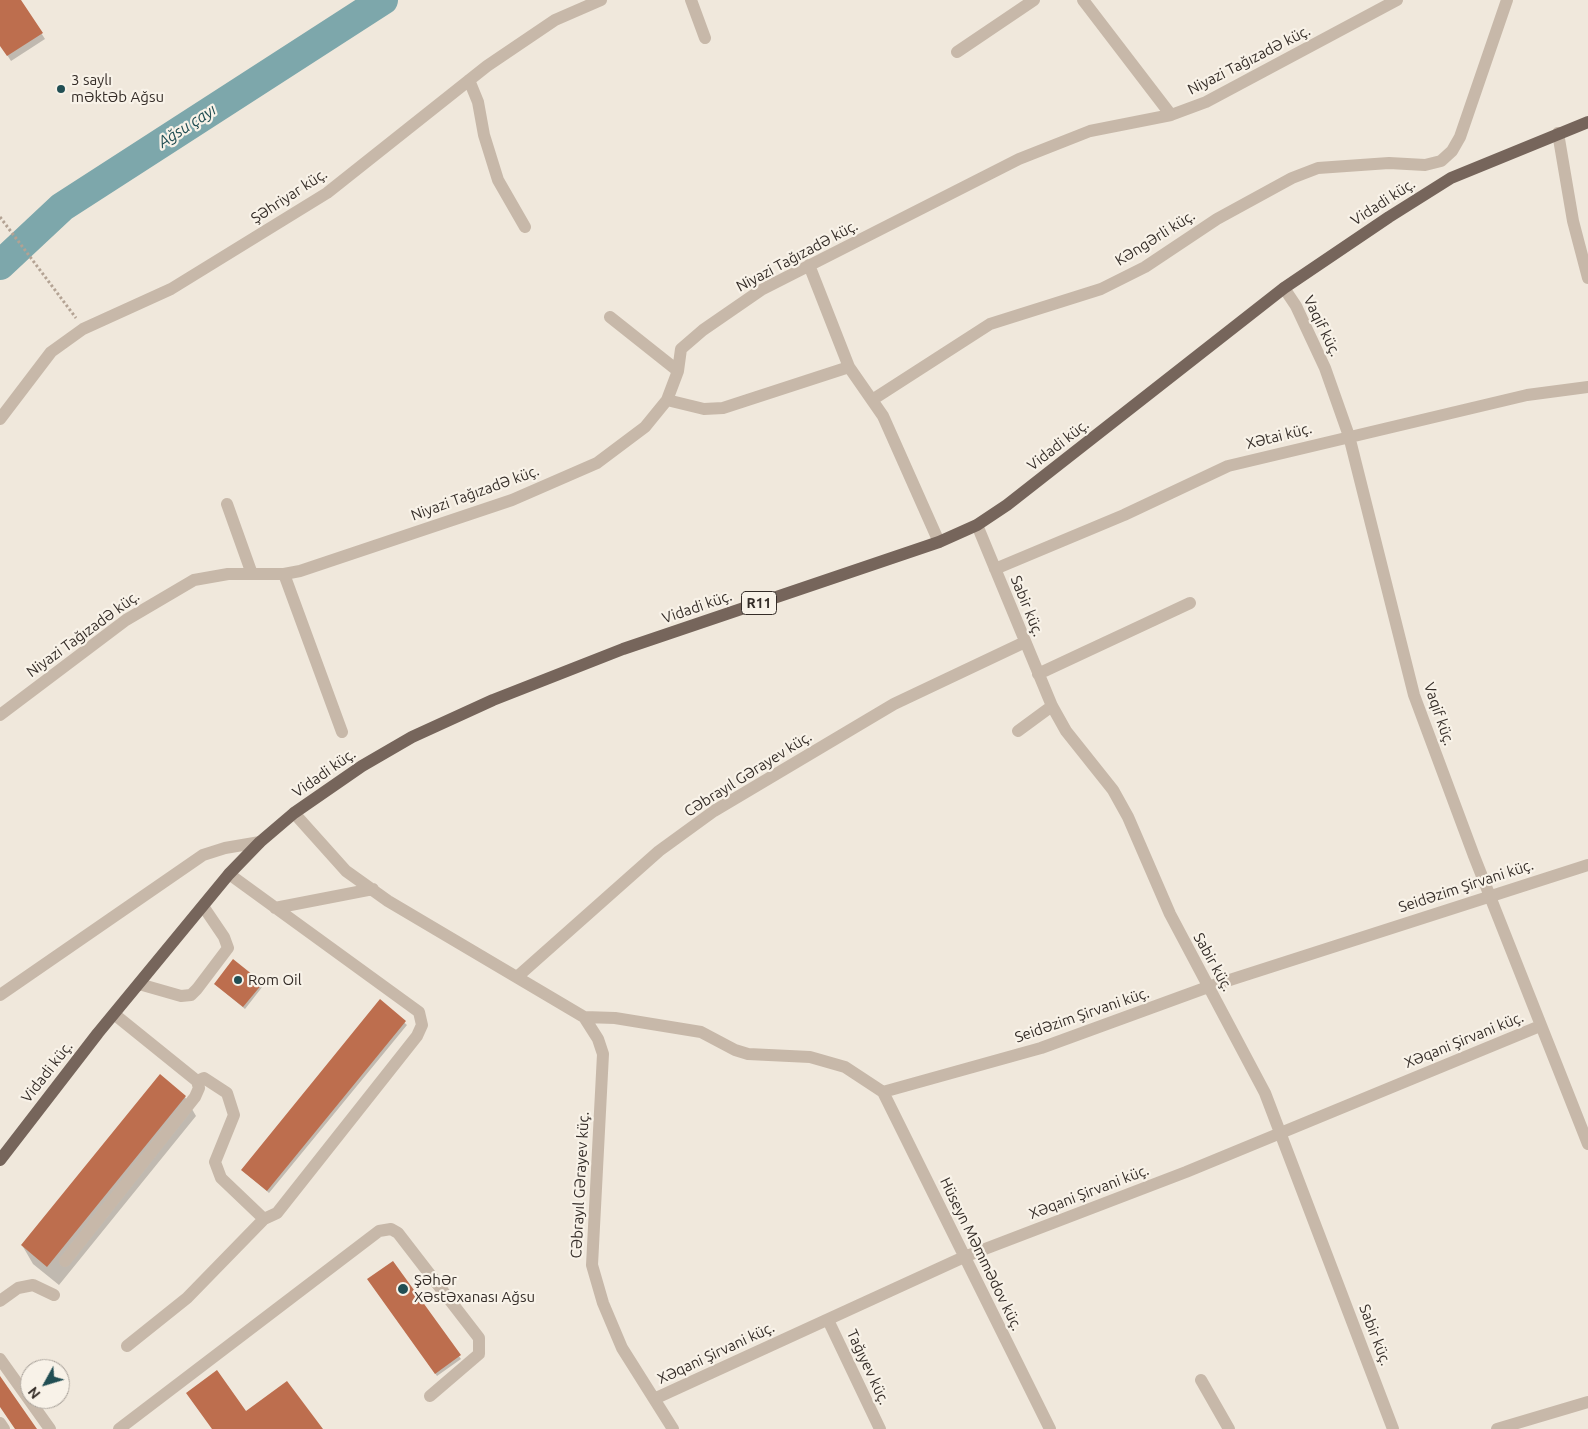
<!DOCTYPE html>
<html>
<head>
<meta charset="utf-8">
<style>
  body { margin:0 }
  #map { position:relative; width:1588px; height:1429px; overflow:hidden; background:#f0e8dc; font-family:Ubuntu,sans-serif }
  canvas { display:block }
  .north { position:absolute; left:20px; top:1359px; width:50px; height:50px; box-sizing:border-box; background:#f8f2e8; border:1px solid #aaa39b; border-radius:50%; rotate:231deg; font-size:14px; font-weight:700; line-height:20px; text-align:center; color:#352d28 }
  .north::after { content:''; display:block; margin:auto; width:18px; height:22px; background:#214e53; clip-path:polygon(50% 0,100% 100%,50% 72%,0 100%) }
</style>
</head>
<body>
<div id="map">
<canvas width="1588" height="1429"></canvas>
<div class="north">N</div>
</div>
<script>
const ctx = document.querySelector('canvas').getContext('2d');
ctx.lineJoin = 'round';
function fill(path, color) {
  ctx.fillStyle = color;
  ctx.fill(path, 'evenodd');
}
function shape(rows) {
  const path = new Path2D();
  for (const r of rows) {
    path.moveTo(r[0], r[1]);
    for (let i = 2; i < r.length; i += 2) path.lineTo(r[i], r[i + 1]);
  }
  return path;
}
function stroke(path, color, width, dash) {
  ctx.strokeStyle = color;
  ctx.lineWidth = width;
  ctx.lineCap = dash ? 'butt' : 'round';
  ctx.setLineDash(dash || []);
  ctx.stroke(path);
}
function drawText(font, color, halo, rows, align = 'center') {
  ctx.font = font + ' Ubuntu,sans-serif';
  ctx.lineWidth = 4.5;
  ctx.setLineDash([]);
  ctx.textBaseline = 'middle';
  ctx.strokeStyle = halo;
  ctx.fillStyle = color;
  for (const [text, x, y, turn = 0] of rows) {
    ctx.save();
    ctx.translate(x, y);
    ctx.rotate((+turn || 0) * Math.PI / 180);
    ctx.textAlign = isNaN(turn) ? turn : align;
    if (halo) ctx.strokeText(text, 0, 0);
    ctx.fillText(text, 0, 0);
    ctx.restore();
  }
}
fill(shape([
  [0,0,20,0,45,39,11,61,0,44],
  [215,984,262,984,263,986,245,1009],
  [380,1001,407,1025,269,1193,242,1170],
  [160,1076,185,1097,196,1116,59,1285,33,1264,22,1245],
  [393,1263,461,1359,437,1376,371,1282]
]), '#0003');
stroke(shape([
  [0,265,62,207,383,0]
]), '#7da7ab', 30);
fill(shape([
  [0,0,21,0,43,33,7,56,0,46],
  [233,959,263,983,243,1007,214,984],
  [380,999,406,1021,267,1191,241,1170],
  [160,1074,186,1096,47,1267,21,1245],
  [393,1261,461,1355,435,1374,367,1279],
  [217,1370,246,1411,287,1381,323,1429,212,1429,186,1393],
  [0,1376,37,1429,15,1429,0,1407]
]), '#bd6e4e');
stroke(shape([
  [0,217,76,318]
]), '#b3a293', 3, [2.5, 2.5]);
stroke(shape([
  [691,0,705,38],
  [1083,0,1171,115],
  [957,52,1034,0],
  [469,80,478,102,484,135,498,180,525,227],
  [1558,133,1573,221,1588,278],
  [809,265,849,367,883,416,939,542],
  [1284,288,1296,306,1325,368,1349,436,1414,695,1474,856,1588,1144],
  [610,317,678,371],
  [667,400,704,409,723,408,849,367],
  [872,400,990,324,1101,289,1145,267,1217,219,1292,178,1318,168,1389,163,1425,165,1441,161,1452,151,1460,137,1507,0],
  [0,419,51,352,83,329,171,289,327,193,487,66,555,20,601,0],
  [227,504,252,574],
  [977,525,1052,706,1066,731,1113,790,1128,817,1170,914,1265,1093,1393,1429],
  [995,569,1124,515,1228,466,1527,395,1588,387],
  [284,574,342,732],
  [1038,674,1190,603],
  [0,715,126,620,194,580,228,574,284,574,300,571,512,500,597,463,645,427,667,400,678,371,681,349,703,330,761,290,1019,159,1090,131,1171,115,1206,102,1397,0],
  [1018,731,1052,706],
  [294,813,346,871,388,901,584,1017,598,1039,603,1054,592,1265,603,1303,622,1348,673,1429],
  [275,908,373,889],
  [517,977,659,851,714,811,894,704,1025,642],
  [139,984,181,996,191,995,197,989,228,948,224,937,203,906],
  [0,995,203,855,225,848,260,842],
  [584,1017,615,1018,701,1032,735,1050,748,1054,810,1057,845,1067,883,1092,1041,1048,1208,987,1588,865],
  [197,1081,204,1078,227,1093,234,1115,215,1162,221,1178,264,1219,277,1213,417,1036,422,1025,419,1012,229,874],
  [883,1092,1050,1429],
  [65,1261,195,1097,199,1088,197,1081,114,1014],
  [0,1301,18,1288,33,1285,54,1295],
  [828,1320,880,1429],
  [127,1346,187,1298,264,1219],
  [0,1359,50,1429],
  [1201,1380,1229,1429],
  [654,1399,964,1257,1186,1172,1540,1026],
  [0,1423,4,1429],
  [119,1429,379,1231,391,1229,398,1233,479,1338,479,1354,430,1396],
  [1497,1429,1588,1402]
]), '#c7b8a9', 12);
stroke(shape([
  [0,1160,98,1033,229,874,260,842,294,813,362,766,412,737,493,700,623,649,939,542,977,525,1007,505,1284,288,1389,217,1451,178,1588,122]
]), '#76655b', 12);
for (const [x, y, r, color] of [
  [61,89,5,"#214e53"],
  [238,980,5,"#214e53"],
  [403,1289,6,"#214e53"]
]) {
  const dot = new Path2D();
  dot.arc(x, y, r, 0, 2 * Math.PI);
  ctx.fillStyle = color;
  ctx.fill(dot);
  stroke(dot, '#f8f2e8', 2);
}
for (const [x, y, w] of [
  [759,603,35]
]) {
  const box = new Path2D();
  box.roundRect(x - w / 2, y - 11.5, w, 23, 4);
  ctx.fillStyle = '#f8f2e8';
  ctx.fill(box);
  stroke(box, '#352d28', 1);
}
drawText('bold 14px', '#352d28', null, [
  ["R11",759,603]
]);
drawText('15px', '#352d28', '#f8f2e8', [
  ["Niyazi Tağızadə küç.",1249,60,-27],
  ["Şəhriyar küç.",289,196,-33],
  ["Vidadi küç.",1383,202,-33],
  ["Kəngərli küç.",1155,238,-32],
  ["Niyazi Tağızadə küç.",797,256,-28],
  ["Vaqif küç.",1322,326,64],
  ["Xətai küç.",1279,436,-14],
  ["Vidadi küç.",1058,445,-38],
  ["Niyazi Tağızadə küç.",475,493,-20],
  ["Sabir küç.",1027,606,68],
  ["Vidadi küç.",697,607,-19],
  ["Niyazi Tağızadə küç.",83,634,-36],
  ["Vaqif küç.",1439,714,71],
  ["Vidadi küç.",324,773,-35],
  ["Cəbrayıl Gərayev küç.",748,774,-32],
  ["Seidəzim Şirvani küç.",1466,886,-18],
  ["Sabir küç.",1213,962,61],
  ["Seidəzim Şirvani küç.",1082,1015,-19],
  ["Xəqani Şirvani küç.",1464,1040,-22],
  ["Vidadi küç.",47,1072,-52],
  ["Cəbrayıl Gərayev küç.",580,1185,-87],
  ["Xəqani Şirvani küç.",1089,1192,-21],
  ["Hüseyn Məmmədov küç.",981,1254,64],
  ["Sabir küç.",1375,1335,69],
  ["Xəqani Şirvani küç.",716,1353,-25],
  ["Tağıyev küç.",868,1367,65]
]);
drawText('15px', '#352d28', '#f8f2e8', [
  ["3 saylı",71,80],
  ["məktəb Ağsu",71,97],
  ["Rom Oil",248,980],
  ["Şəhər",414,1280],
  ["Xəstəxanası Ağsu",414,1297]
], 'left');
drawText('italic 16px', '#214e53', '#f8f2e8', [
  ["Ağsu çayı",187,126,-33]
]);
</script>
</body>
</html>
